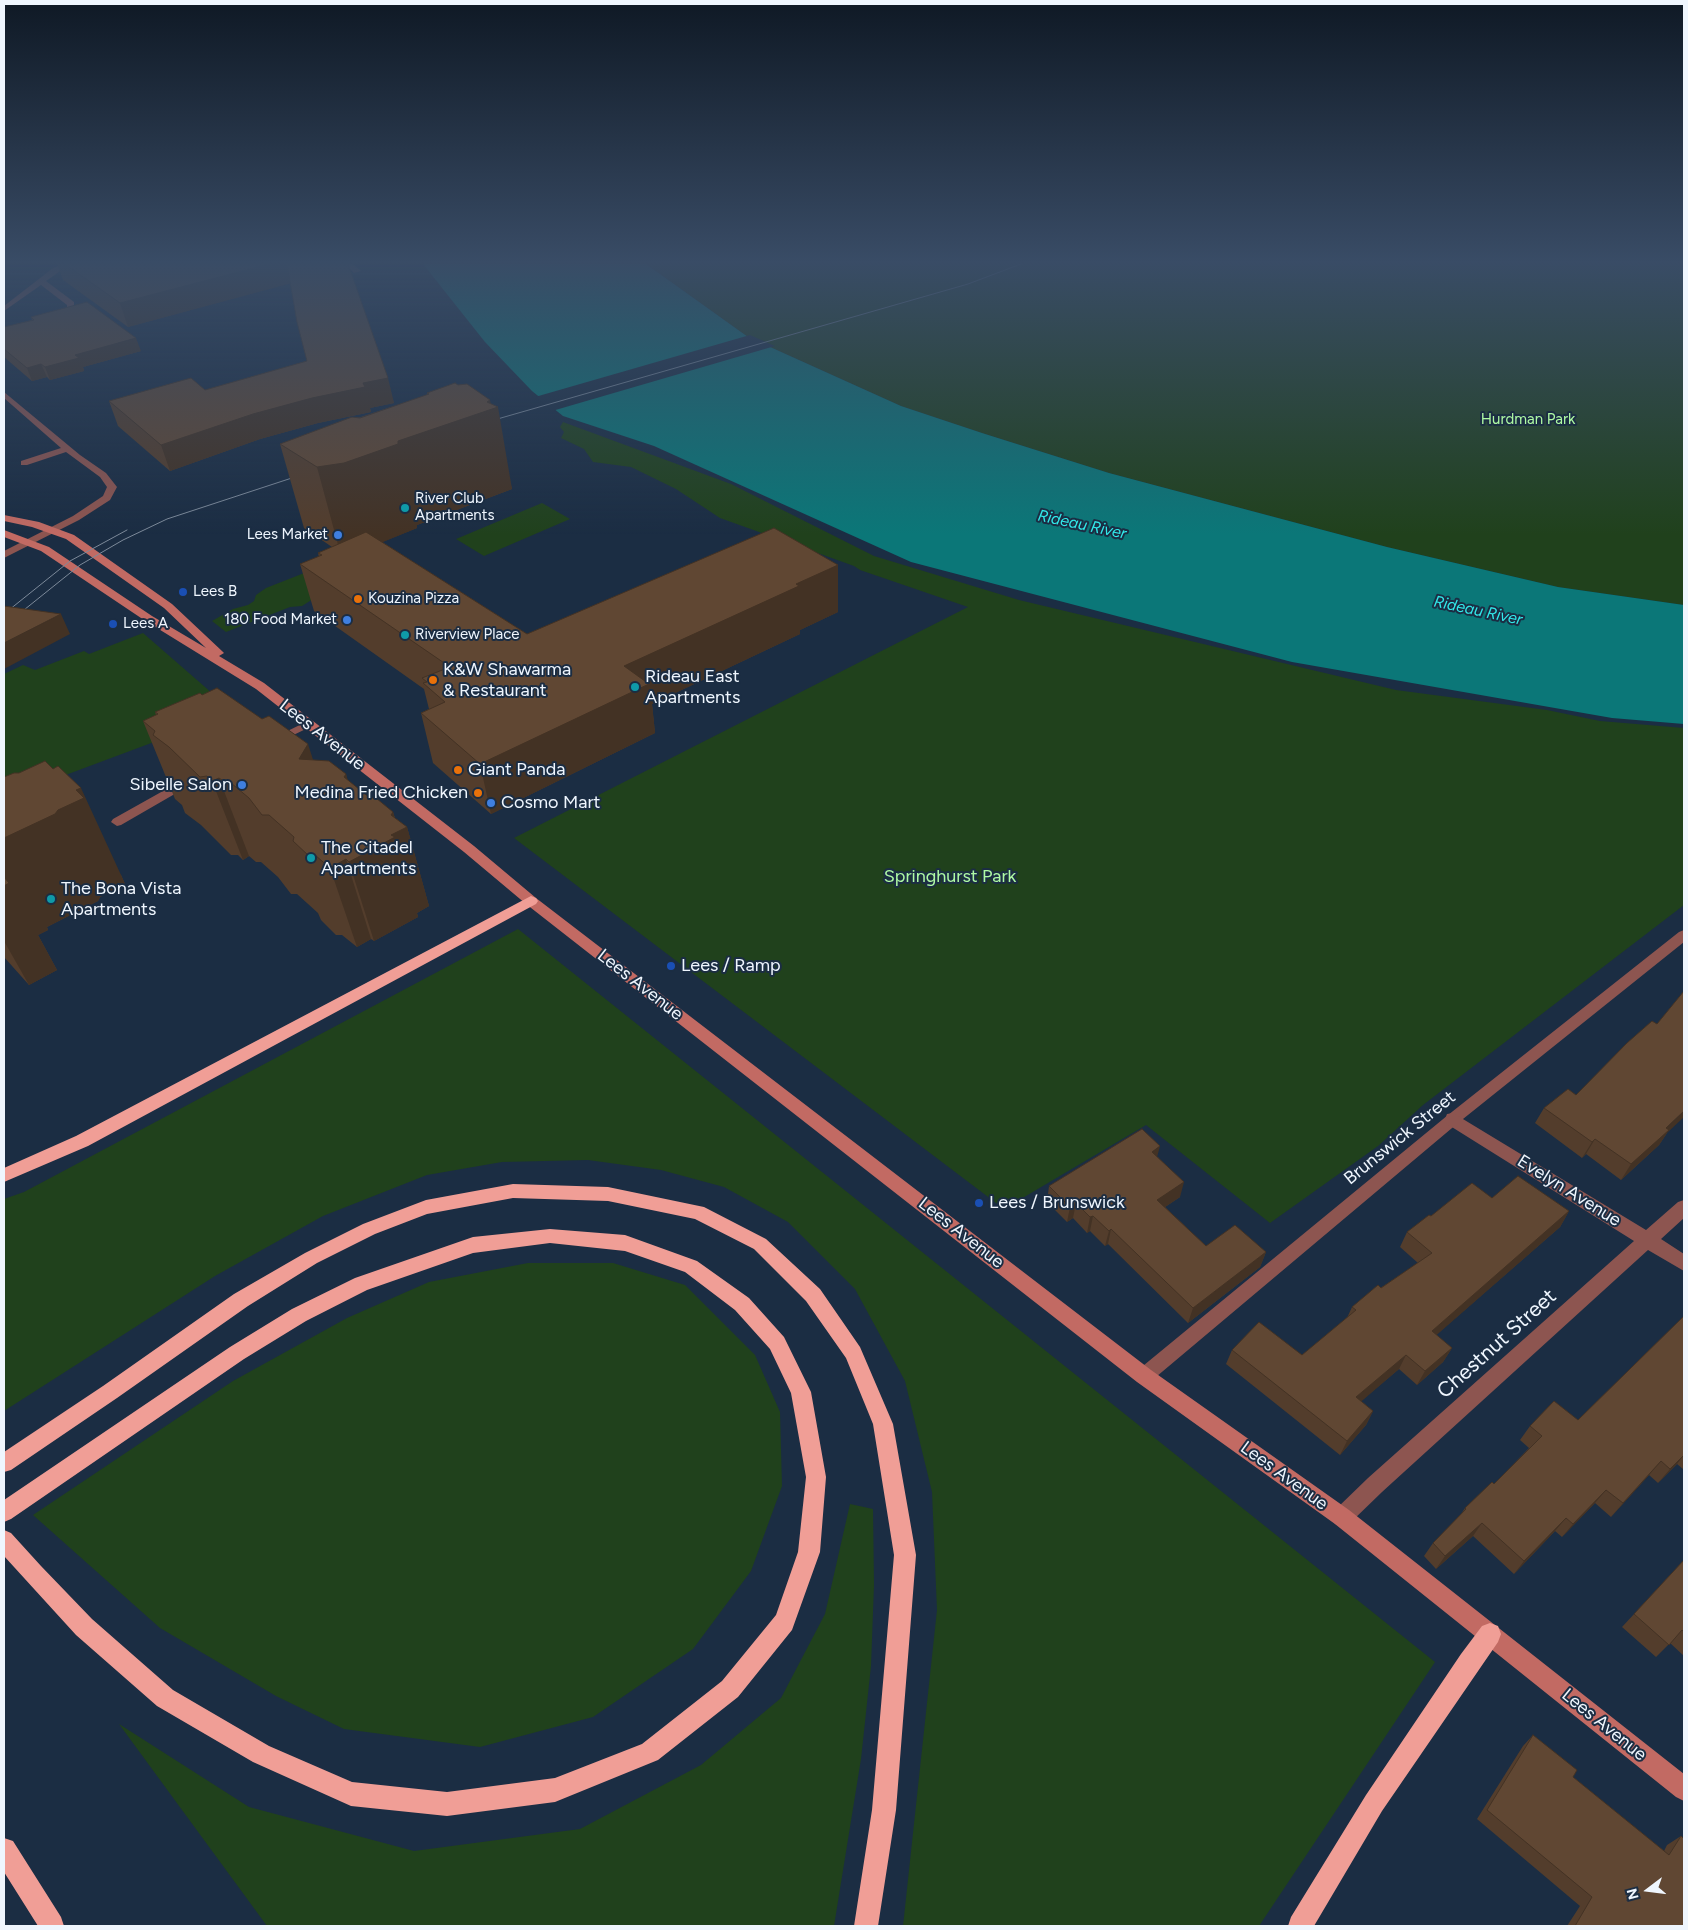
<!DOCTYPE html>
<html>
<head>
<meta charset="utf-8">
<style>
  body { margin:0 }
  #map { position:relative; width:1688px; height:1930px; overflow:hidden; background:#1b2d43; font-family:Figtree,sans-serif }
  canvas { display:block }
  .frame { position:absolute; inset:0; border:5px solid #eff6fe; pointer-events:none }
  .north { position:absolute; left:1623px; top:1865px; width:50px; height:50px; -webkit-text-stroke:4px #1b2d43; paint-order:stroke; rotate:255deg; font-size:14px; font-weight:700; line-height:20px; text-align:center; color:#eff6fe }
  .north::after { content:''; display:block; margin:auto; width:18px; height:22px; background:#eff6fe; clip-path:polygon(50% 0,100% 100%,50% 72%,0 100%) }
</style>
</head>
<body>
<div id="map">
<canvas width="1688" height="1930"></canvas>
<div class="frame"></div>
<div class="north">N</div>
</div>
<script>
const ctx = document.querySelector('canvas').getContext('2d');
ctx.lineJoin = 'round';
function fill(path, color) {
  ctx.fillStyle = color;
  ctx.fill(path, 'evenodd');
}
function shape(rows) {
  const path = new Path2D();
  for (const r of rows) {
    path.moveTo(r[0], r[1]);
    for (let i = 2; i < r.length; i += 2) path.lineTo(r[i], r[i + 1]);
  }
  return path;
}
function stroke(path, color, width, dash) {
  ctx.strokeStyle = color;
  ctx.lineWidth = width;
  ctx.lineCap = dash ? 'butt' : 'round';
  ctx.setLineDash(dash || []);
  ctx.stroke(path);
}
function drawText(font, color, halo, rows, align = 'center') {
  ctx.font = font + ' Figtree,sans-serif';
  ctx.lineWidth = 4;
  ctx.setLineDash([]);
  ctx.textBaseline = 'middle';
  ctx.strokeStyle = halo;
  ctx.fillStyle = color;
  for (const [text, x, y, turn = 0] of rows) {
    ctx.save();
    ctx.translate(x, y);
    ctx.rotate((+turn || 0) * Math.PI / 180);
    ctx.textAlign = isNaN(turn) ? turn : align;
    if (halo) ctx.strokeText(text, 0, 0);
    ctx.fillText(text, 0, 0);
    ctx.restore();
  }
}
fill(shape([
  [646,264,1684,264,1684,605,1558,587,1387,547,1109,473,982,433,901,406,748,337],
  [563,422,731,484,874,556,1019,600,1396,690,1547,710,1600,721,1684,728,1684,905,1423,1105,1378,1146,1270,1223,1146,1125,1004,1209,514,838,968,607,860,570,854,566,720,518,676,489,631,467,593,462,584,449,561,438,564,432,560,427],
  [542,503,570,519,484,556,456,539],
  [317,568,313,599,302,606,290,607,226,632,212,621,233,609,248,605,254,601,256,595,266,588],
  [143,633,228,707,154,742,4,798,4,674,23,665,35,670,84,651,89,654],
  [518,929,1435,1662,1259,1926,903,1926,937,1610,932,1492,905,1381,855,1289,788,1222,724,1187,661,1170,588,1160,502,1162,427,1175,323,1216,215,1276,4,1411,4,1199,24,1192],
  [528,1263,613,1263,685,1285,755,1355,780,1412,782,1486,751,1571,693,1649,593,1717,480,1747,344,1729,276,1696,160,1628,33,1515,233,1381,347,1318,429,1282],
  [850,1504,873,1509,874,1585,871,1666,861,1759,834,1926,267,1926,119,1724,249,1807,414,1851,580,1829,701,1765,781,1698,825,1614]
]), '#20411c');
fill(shape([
  [423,264,646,264,748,337,901,406,982,433,1109,473,1387,547,1558,587,1684,605,1684,724,1612,718,1292,662,911,562,654,446,563,416,532,391,485,342]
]), '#0b7778');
fill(shape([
  [750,335,775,346,552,411,535,397]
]), '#1b2d43');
fill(shape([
  [64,264,74,264,59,272,46,281,74,302,74,311,61,318,55,318,55,314,67,308,67,305,41,285,4,311,4,306,53,268,64,264],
  [345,264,353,264,361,271,354,273,345,264],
  [4,392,80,455,106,473,117,487,110,500,79,520,4,558,4,551,73,516,103,496,107,487,100,477,66,452,27,465,21,465,21,461,61,448,4,398,4,392],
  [308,721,312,722,314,724,312,726,279,742,271,742,269,740,308,721],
  [188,777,192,778,194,781,192,784,121,825,117,826,111,822,113,819,188,777],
  [1684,930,1684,942,1458,1123,1150,1382,1144,1384,1138,1382,1135,1376,1138,1370,1448,1115,1679,932,1684,930]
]), '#8d5550');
fill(shape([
  [1453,1113,1646,1230,1678,1202,1684,1200,1684,1218,1661,1239,1684,1254,1684,1271,1648,1250,1382,1492,1349,1524,1342,1527,1335,1524,1332,1517,1335,1510,1368,1478,1634,1241,1447,1124,1445,1119,1447,1114,1453,1113]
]), '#8d5550');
fill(shape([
  [4,515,39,522,74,535,172,604,222,651,224,653,219,656,264,683,474,846,536,898,1151,1370,1349,1510,1684,1774,1684,1801,1676,1797,1335,1524,1137,1382,526,904,464,852,256,689,144,620,41,551,4,537,4,530,49,547,152,616,206,648,164,608,66,539,32,527,4,521,4,515]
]), '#c26a63');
fill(shape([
  [531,896,536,898,538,901,536,904,88,1146,4,1182,4,1168,76,1136,531,896],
  [513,1184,608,1187,704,1207,766,1239,820,1289,860,1347,893,1424,916,1555,896,1810,878,1926,854,1926,872,1810,894,1555,873,1424,846,1358,806,1301,754,1249,695,1219,608,1201,513,1198,427,1214,375,1234,317,1263,248,1306,117,1398,11,1470,4,1472,4,1452,103,1386,234,1294,305,1253,363,1224,426,1200,513,1184],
  [550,1229,625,1235,697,1261,749,1298,784,1337,811,1392,826,1477,820,1552,792,1630,738,1697,658,1760,555,1802,447,1816,351,1806,253,1762,157,1706,76,1635,4,1556,4,1530,11,1533,41,1566,92,1619,173,1690,269,1746,352,1782,447,1792,555,1778,642,1744,722,1681,776,1615,798,1552,806,1477,791,1393,770,1349,735,1310,685,1272,625,1251,550,1243,473,1253,367,1290,306,1321,244,1359,11,1519,4,1522,4,1500,230,1347,292,1309,355,1278,473,1237,550,1229],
  [1490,1623,1498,1626,1501,1634,1498,1642,1382,1811,1314,1926,1288,1926,1291,1917,1366,1795,1461,1654,1482,1626,1490,1623],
  [4,1838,13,1841,61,1917,64,1926,38,1926,4,1872,4,1838]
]), '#f09e96');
stroke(shape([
  [487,422,968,284,1021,264],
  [4,614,70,561,127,530],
  [4,626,80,565,123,540,167,519,304,474]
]), '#7d8a9a', 1);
fill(shape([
  [57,264,348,264,394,403,370,408,371,412,318,423,260,439,170,471,118,426,109,401,205,390,307,361,290,283,128,327,63,280],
  [31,317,141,351,83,367,84,371,50,380,47,377,32,381,4,357,4,327,32,320],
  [427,393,491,403,512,489,417,525,417,528,382,542,527,634,838,565,838,612,800,630,800,634,652,704,655,733,491,814,433,763,421,713,429,709,424,689,314,611,300,564,319,557,318,553,332,547,304,528,280,444,427,395],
  [155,712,313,760,346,774,347,780,370,798,393,812,395,818,407,827,429,906,417,913,418,917,374,941,371,939,357,947,342,935,336,935,321,920,318,913,297,894,291,894,278,877,261,862,256,862,249,856,243,860,238,855,231,855,201,825,185,813,182,805,175,799,143,721,156,715],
  [4,777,121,875,125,884,100,897,98,901,47,927,48,930,38,935,57,970,29,985,4,957],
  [1576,1095,1667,1133,1659,1145,1621,1180,1586,1154,1582,1158,1535,1123,1544,1108],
  [1158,1157,1180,1197,1165,1207,1206,1246,1266,1252,1260,1267,1188,1323,1108,1244,1105,1246,1090,1231,1087,1233,1073,1218,1067,1222,1047,1202,1049,1186],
  [1492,1198,1569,1211,1560,1227,1436,1335,1452,1348,1443,1362,1417,1385,1399,1369,1361,1401,1373,1411,1366,1425,1340,1455,1226,1364,1232,1350,1302,1355,1347,1318,1352,1307,1418,1263,1400,1247,1407,1232,1431,1216],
  [1684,1316,1684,1468,1683,1469,1677,1464,1658,1483,1649,1475,1611,1517,1595,1503,1562,1537,1555,1531,1514,1574,1473,1536,1436,1569,1424,1556,1433,1543,1459,1517,1465,1508,1494,1484,1529,1448,1520,1440,1530,1426,1578,1420],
  [1684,1560,1684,1656,1670,1643,1656,1657,1622,1627],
  [1533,1735,1573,1777,1664,1851,1667,1845,1681,1836,1684,1926,1567,1926,1580,1906,1477,1819,1523,1746]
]), '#533d2c');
fill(shape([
  [269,264,287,264,292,283,128,327,120,303],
  [136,338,141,351,83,367,84,371,50,380,45,367,75,355],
  [41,364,47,377,32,381,27,368],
  [388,378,394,403,370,408,371,412,318,423,260,439,170,471,161,445,253,414,363,383],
  [490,400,492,409,498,407,512,489,417,525,417,528,366,549,340,552,317,467,398,441],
  [838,565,838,612,800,630,800,634,652,704,655,733,491,814,480,764,624,666,796,584],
  [61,614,70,634,4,669,4,643],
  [308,744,333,822,299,759],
  [346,774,369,851,391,835,391,815,393,812,399,831,407,827,429,906,417,913,418,917,374,941,349,862,344,777],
  [219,778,249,856,243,860,212,781],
  [81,788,121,875,125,884,100,897,98,901,47,927,48,930,38,935,57,970,29,985,4,941,4,838,58,810,76,790],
  [346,859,371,939,357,947,330,868],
  [1684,1111,1684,1117,1667,1133,1659,1145,1621,1180,1631,1164,1666,1128],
  [1595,1139,1586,1154,1582,1158,1592,1142],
  [1160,1146,1156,1161,1152,1152],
  [1184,1182,1180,1197,1153,1215,1157,1200],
  [1076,1203,1073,1218,1067,1222,1070,1207],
  [1569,1211,1560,1227,1424,1346,1432,1331],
  [1093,1216,1090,1231,1087,1233,1090,1217],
  [1111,1229,1108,1244,1105,1246,1109,1231],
  [1266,1252,1260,1267,1188,1323,1193,1308],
  [1452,1348,1443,1362,1417,1385,1425,1371],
  [1406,1355,1399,1369,1349,1412,1356,1397],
  [1373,1411,1366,1425,1340,1455,1347,1441],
  [1684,1455,1677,1464,1658,1483,1670,1469],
  [1661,1461,1649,1475,1611,1517,1623,1503],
  [1606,1490,1595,1503,1562,1537,1573,1524],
  [1566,1518,1555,1531,1514,1574,1524,1561],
  [1482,1523,1473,1536,1436,1569,1445,1556]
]), '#433224');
const building = shape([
  [65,264,269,264,120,303,65,264],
  [287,264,348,264,388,378,363,383,365,387,312,398,253,414,161,445,109,401,191,378,205,390,307,361,297,322,287,264],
  [87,302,136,338,75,355,79,358,45,367,41,364,27,368,4,349,4,327,34,320,31,317,87,302],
  [455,383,458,385,467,384,490,400,487,402,498,407,398,441,398,444,344,463,317,467,280,444,352,417,360,418,429,394,427,393,455,383],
  [774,528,838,565,796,584,799,586,624,666,649,684,480,764,421,713,445,702,423,683,427,682,422,678,450,667,300,564,322,555,318,553,366,532,527,634,774,528],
  [4,606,61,614,4,643,4,606],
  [217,688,262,719,269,716,308,744,299,759,329,761,346,774,344,777,370,798,376,798,393,812,391,815,407,827,391,835,395,837,349,862,346,859,330,868,315,855,309,856,293,841,294,837,269,815,262,815,249,798,231,783,226,783,219,778,212,781,207,776,200,777,169,747,153,735,155,731,143,721,158,714,155,712,200,693,202,695,217,688],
  [45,761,53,769,58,766,81,788,76,790,84,798,58,810,55,814,4,838,4,777,14,773,19,773,45,761],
  [4,877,9,883,4,886,4,877],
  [1684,991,1684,1111,1666,1128,1669,1130,1631,1164,1595,1139,1592,1142,1544,1108,1568,1089,1576,1095,1627,1043,1652,1021,1657,1024,1684,991],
  [1142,1129,1160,1146,1152,1152,1184,1182,1157,1200,1206,1246,1235,1225,1266,1252,1193,1308,1111,1229,1109,1231,1093,1216,1090,1217,1076,1203,1070,1207,1049,1186,1142,1129],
  [1518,1176,1569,1211,1432,1331,1452,1348,1425,1371,1406,1355,1356,1397,1373,1411,1347,1441,1232,1350,1259,1322,1302,1355,1356,1310,1352,1307,1378,1285,1381,1288,1432,1253,1407,1232,1429,1215,1431,1216,1472,1183,1492,1198,1518,1176],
  [1684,1316,1684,1455,1670,1469,1661,1461,1623,1503,1606,1490,1573,1524,1566,1518,1524,1561,1482,1523,1445,1556,1433,1543,1466,1509,1465,1508,1492,1482,1494,1484,1542,1436,1530,1426,1554,1401,1578,1420,1684,1316],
  [1684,1560,1684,1632,1682,1630,1669,1645,1634,1614,1684,1560],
  [1533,1735,1577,1770,1573,1777,1669,1855,1681,1836,1684,1839,1684,1926,1575,1926,1592,1897,1487,1810,1533,1735]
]);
fill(building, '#604733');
stroke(building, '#433224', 1);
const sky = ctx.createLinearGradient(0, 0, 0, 535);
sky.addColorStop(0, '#0f1925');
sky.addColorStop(0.49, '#394c66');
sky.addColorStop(1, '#394c6600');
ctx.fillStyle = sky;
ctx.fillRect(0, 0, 1688, 535);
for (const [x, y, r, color] of [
  [405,508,5,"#0f9aa8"],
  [338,535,5,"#3f7fe0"],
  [183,592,5,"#1a4fb4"],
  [358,599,5,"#e8710a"],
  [347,620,5,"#3f7fe0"],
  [113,624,5,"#1a4fb4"],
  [405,635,5,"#0f9aa8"],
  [433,680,5,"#e8710a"],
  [635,687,5,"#0f9aa8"],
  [458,770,5,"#e8710a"],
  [242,785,5,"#3f7fe0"],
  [478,793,5,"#e8710a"],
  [491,803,5,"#3f7fe0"],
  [311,858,5,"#0f9aa8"],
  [51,899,5,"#0f9aa8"],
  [671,966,5,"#1a4fb4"],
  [979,1203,5,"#1a4fb4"]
]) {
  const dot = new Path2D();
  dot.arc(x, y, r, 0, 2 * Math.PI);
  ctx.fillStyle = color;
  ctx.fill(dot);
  stroke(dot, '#1b2d43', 2);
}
drawText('15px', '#affaa4', '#1b2d43', [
  ["Hurdman Park",1528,420]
]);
drawText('15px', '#eff6fe', '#1b2d43', [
  ["River Club",415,499],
  ["Apartments",415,516],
  ["Lees Market",328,535,"right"],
  ["Lees B",193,592],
  ["Kouzina Pizza",368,599],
  ["180 Food Market",337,620,"right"],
  ["Lees A",123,624],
  ["Riverview Place",415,635]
], 'left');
drawText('italic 16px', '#31e9ea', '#1b2d43', [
  ["Rideau River",1082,525,12],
  ["Rideau River",1478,611,12]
]);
drawText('18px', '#eff6fe', '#1b2d43', [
  ["K&W Shawarma",443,670],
  ["& Restaurant",443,691],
  ["Rideau East",645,677],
  ["Apartments",645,698],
  ["Giant Panda",468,770],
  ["Sibelle Salon",232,785,"right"],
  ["Medina Fried Chicken",468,793,"right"],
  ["Cosmo Mart",501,803],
  ["The Citadel",321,848],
  ["Apartments",321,869],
  ["The Bona Vista",61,889],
  ["Apartments",61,910],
  ["Lees / Ramp",681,966],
  ["Lees / Brunswick",989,1203]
], 'left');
drawText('18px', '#eff6fe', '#1b2d43', [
  ["Lees Avenue",322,735,38],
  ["Lees Avenue",640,985,38],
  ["Brunswick Street",1400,1138,-39],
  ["Evelyn Avenue",1569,1191,32],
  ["Lees Avenue",961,1233,38],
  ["Lees Avenue",1284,1476,36],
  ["Lees Avenue",1604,1725,39]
]);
drawText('18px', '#affaa4', '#1b2d43', [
  ["Springhurst Park",950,877]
]);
drawText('21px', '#eff6fe', '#1b2d43', [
  ["Chestnut Street",1497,1344,-42]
]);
</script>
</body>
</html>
